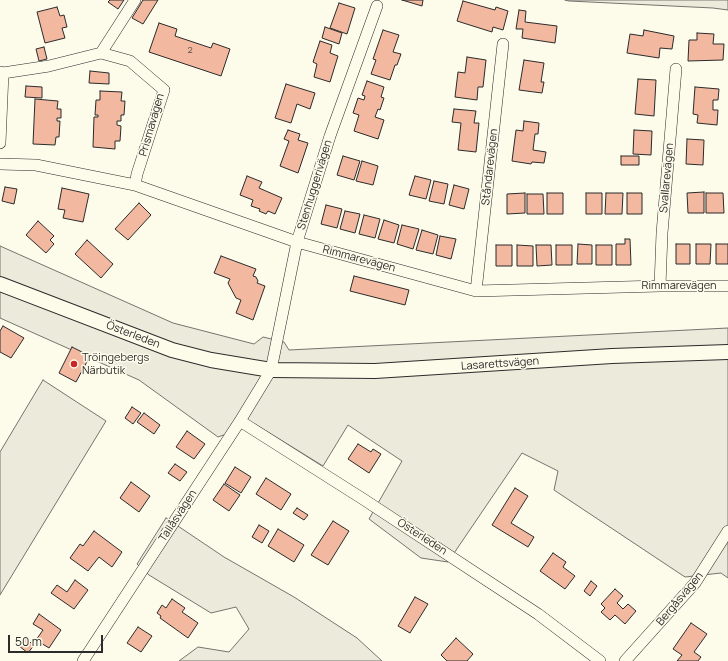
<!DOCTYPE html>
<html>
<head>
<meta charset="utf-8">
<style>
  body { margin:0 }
  #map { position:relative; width:728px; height:661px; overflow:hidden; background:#fdfbea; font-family:Manrope,sans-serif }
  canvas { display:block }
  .scale { position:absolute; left:8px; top:635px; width:95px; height:18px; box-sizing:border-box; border:2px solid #2b2b2b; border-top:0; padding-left:5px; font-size:12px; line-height:14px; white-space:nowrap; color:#2b2b2b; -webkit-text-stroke:3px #fdfbea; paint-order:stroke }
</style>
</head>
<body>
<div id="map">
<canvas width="728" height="661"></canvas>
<div class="scale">50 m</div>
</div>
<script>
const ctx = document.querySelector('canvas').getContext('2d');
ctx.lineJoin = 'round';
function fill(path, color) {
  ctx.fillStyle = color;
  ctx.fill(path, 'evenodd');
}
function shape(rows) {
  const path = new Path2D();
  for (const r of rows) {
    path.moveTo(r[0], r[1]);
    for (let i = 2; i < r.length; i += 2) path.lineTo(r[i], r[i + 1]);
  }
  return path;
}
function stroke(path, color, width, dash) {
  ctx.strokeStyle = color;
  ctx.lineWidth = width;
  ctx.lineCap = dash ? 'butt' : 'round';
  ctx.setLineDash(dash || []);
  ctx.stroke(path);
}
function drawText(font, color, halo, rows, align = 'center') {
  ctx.font = font + ' Manrope,sans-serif';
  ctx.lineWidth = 3;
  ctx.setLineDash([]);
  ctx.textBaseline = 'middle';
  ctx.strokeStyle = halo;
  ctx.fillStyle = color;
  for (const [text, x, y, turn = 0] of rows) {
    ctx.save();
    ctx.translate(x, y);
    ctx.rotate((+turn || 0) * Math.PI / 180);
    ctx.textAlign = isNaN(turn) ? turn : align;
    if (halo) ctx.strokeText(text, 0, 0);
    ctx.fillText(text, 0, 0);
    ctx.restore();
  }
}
const green = shape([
  [565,0,728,0,728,10,713,8,569,1,565,0],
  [0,246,173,323,254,344,263,337,284,342,289,350,728,328,728,578,721,573,685,577,554,490,558,471,522,453,448,562,421,558,369,519,402,461,348,425,323,466,255,424,218,437,139,380,0,318,0,246],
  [43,380,106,421,0,595,0,452,43,380],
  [166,518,224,557,294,597,357,638,382,661,179,661,198,647,229,652,249,629,236,607,211,613,149,575,137,564,166,518]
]);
fill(green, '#ecebdb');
stroke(green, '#74746e', 1);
const building = shape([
  [110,0,124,0,118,9,108,2,110,0],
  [143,0,158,0,143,24,132,18,143,0],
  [402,0,423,0,422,6,402,0],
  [463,1,495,10,496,7,508,11,503,30,493,27,492,32,457,21,463,1],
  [339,3,355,8,347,34,330,28,339,3],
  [57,7,60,16,64,15,67,27,62,28,65,38,45,43,37,12,57,7],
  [519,10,526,11,525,22,557,26,555,43,522,38,523,29,516,29,519,10],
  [159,23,177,29,175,36,211,48,213,43,230,49,221,76,149,52,159,23],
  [325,27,342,33,339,44,322,38,325,27],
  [383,30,399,35,393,52,401,54,397,65,395,65,390,80,371,74,376,60,373,59,383,30],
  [644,30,674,36,672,49,660,48,659,58,627,53,630,34,643,36,644,30],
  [697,33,714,34,713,44,724,44,723,60,688,61,689,40,697,40,697,33],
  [320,41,332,45,330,53,338,56,330,82,314,77,317,64,313,62,320,41],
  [44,47,47,59,39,61,36,49,44,47],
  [467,57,486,60,483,87,478,87,477,100,455,97,458,72,465,73,467,57],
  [524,60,544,63,541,82,544,82,542,93,519,90,524,60],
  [90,71,109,73,109,84,89,83,90,71],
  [638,79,656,80,654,116,635,114,638,79],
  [367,81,384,87,381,97,384,98,380,110,378,109,375,117,384,120,378,139,354,131,359,115,353,113,358,98,364,100,365,96,362,95,367,81],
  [286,84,315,93,310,109,297,104,291,123,275,118,286,84],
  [26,86,42,87,42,98,25,97,26,86],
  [695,87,719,89,718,100,713,100,713,110,718,110,717,125,697,123,698,115,693,114,695,87],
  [100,91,122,92,121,101,125,101,124,115,121,115,121,121,117,121,117,125,121,126,120,141,115,141,115,149,93,147,94,117,98,117,98,115,95,115,96,100,100,100,100,91],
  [35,99,58,101,57,109,61,109,61,118,57,118,57,121,60,121,59,137,56,137,55,145,33,144,35,99],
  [454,109,476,111,474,123,479,123,476,152,458,150,461,123,452,122,454,109],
  [524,121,539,123,538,134,535,134,533,150,546,152,544,163,532,162,531,164,512,161,516,130,523,131,524,121],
  [288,130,300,134,298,140,308,143,298,173,280,166,289,141,284,139,288,130],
  [634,130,652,131,651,155,633,154,634,130],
  [687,139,704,140,703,165,686,164,687,139],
  [343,156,360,161,354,180,337,175,343,156],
  [621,156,639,156,639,165,621,165,621,156],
  [362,161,378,166,373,185,356,181,362,161],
  [247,176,262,182,259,188,282,198,275,214,268,211,266,214,259,211,260,209,251,206,253,200,240,195,247,176],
  [415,176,431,180,426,199,409,195,415,176],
  [434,181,448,184,444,204,429,201,434,181],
  [454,185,469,189,464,209,449,205,454,185],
  [5,187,17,189,14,204,2,201,5,187],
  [62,188,89,194,83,222,63,218,65,210,58,209,62,188],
  [704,192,704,213,688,213,687,193,704,192],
  [525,193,525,213,507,214,507,194,525,193],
  [547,193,563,193,563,214,547,214,547,193],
  [586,193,602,193,602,214,586,214,586,193],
  [606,193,623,193,622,214,605,214,606,193],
  [627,193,642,193,642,214,627,214,627,193],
  [706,193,723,193,724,213,706,213,706,193],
  [527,194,543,194,544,214,527,214,527,194],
  [139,203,151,215,128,240,115,229,139,203],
  [326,205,342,209,337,228,321,224,326,205],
  [345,211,360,214,355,233,340,229,345,211],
  [364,215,380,219,375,238,359,234,364,215],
  [384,220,399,225,394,243,378,239,384,220],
  [38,221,54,236,50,240,54,244,46,253,26,235,38,221],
  [402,225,419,229,413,249,397,244,402,225],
  [422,230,438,235,433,254,416,250,422,230],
  [440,236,456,239,451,259,436,255,440,236],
  [625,239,630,239,631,265,616,265,616,244,625,244,625,239],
  [87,240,113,264,101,278,75,254,87,240],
  [578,244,592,245,592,264,577,264,578,244],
  [676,244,690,244,690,264,676,264,676,244],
  [696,244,711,244,710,264,696,264,696,244],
  [716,244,728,244,728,264,716,264,716,244],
  [496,245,512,245,512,266,496,266,496,245],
  [517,245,533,246,533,266,517,266,517,245],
  [536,245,551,245,552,265,537,266,536,245],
  [556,245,572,245,572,265,556,265,556,245],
  [596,245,612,245,612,265,596,265,596,245],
  [221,256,256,269,253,276,256,277,258,281,257,283,265,286,253,320,236,313,241,300,236,298,228,283,230,279,214,273,221,256],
  [354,276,409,290,405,305,350,291,354,276],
  [3,326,24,338,11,358,0,352,0,331,3,326],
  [72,347,90,356,76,382,59,373,72,347],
  [132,407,141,413,133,424,125,418,132,407],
  [144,413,160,425,154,434,137,422,144,413],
  [187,431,205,444,194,459,176,447,187,431],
  [358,444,371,452,373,449,381,454,369,473,348,459,358,444],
  [175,464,187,472,180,481,168,473,175,464],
  [235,467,251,477,241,493,225,483,235,467],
  [266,478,291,494,281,510,256,494,266,478],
  [131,482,150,496,139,512,120,498,131,482],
  [224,484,240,495,229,511,213,500,224,484],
  [515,488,528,496,511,523,534,537,528,547,492,525,515,488],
  [297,508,308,515,304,520,293,513,297,508],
  [333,521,349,531,328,565,311,555,333,521],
  [259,525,269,531,262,543,252,537,259,525],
  [278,529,304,545,294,562,268,546,278,529],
  [94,531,122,552,112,567,99,557,88,571,70,558,80,544,83,546,94,531],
  [553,553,566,562,563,567,575,576,565,589,540,571,553,553],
  [75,580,88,590,74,609,51,593,57,585,67,592,75,580],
  [591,581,597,586,590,596,584,591,591,581],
  [615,589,623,596,617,603,623,609,628,604,636,611,625,624,615,615,610,620,601,612,605,608,601,604,615,589],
  [415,597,428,604,410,633,398,626,415,597],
  [172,599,185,608,182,612,198,623,188,638,160,618,161,616,157,613,162,605,166,608,172,599],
  [39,614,61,630,49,648,36,640,43,630,33,624,39,614],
  [691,623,707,634,694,652,701,657,698,661,677,661,682,655,673,649,691,623],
  [138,627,152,636,141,652,127,643,138,627],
  [24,638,34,645,28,653,19,646,24,638],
  [456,638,473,654,467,661,447,661,441,655,456,638]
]);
fill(building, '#f2b8a0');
stroke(building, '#2b2b2b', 1);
const minor = shape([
  [101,53,130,61,164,90,137,174,135,185],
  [0,72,3,73,49,66,101,53,135,0],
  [0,143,3,73],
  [0,164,36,165,135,185,297,242,476,291,660,286,728,286],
  [660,286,662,233,676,69],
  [476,291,503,44],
  [240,421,363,499,538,614,600,661],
  [83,661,240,421,271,370,297,242,330,136,377,6],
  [625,661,695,583,728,531]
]);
const tertiary = shape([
  [0,284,172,350,211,360,271,370,375,371,612,356,728,352]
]);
stroke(minor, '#2b2b2b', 12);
stroke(tertiary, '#2b2b2b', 16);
stroke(minor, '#fdfbea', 11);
stroke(tertiary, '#fdfbea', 14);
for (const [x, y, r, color] of [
  [74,364,4,"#c62828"]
]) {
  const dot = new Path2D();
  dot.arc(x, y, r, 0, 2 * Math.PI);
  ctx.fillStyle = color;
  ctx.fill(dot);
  stroke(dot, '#fdfbea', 1.5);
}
drawText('9px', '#5d4e48', null, [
  ["2",190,50]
]);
drawText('11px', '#2b2b2b', '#fdfbea', [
  ["Prismavägen",152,125,-74],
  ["Ståndarevägen",490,167,-84],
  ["Svallarevägen",667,178,-85],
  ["Stenhuggerivägen",315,185,-73],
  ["Rimmarevägen",359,259,15],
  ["Rimmarevägen",679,286],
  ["Österleden",133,335,21],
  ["Lasarettsvägen",500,364,-4],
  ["Tallåsvägen",178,516,-57],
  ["Österleden",422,537,33],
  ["Bergåsvägen",680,599,-50]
]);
drawText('11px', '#2b2b2b', '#fdfbea', [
  ["Tröingebergs",82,358],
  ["Närbutik",82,371]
], 'left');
</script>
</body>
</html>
